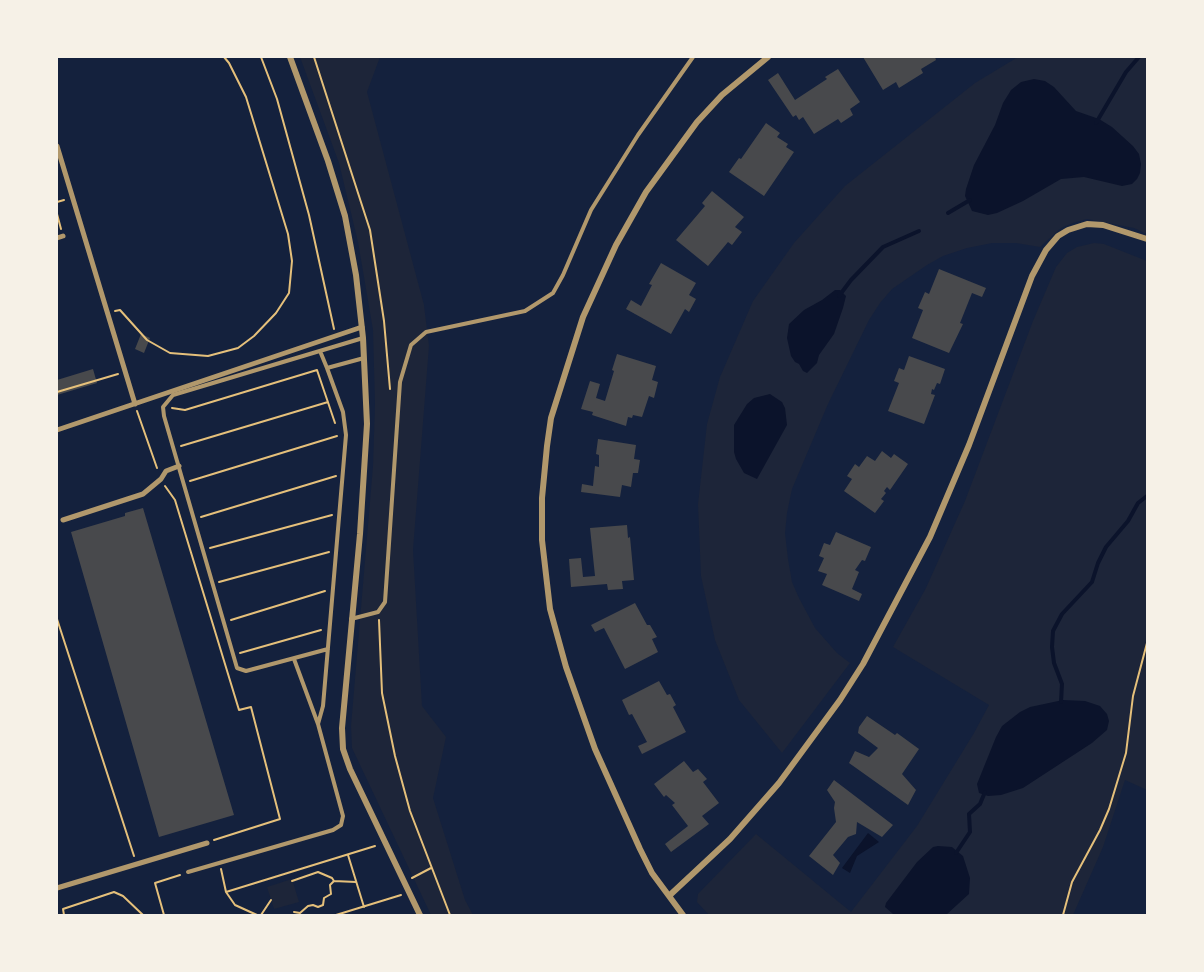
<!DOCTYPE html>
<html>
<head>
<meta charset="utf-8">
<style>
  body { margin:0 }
  #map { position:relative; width:1204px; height:972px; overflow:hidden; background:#14213d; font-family:"Roboto Condensed",sans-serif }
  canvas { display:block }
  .frame { position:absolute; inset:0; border:58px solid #f6f1e7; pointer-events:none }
</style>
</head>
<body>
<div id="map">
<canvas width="1204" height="972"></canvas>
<div class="frame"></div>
</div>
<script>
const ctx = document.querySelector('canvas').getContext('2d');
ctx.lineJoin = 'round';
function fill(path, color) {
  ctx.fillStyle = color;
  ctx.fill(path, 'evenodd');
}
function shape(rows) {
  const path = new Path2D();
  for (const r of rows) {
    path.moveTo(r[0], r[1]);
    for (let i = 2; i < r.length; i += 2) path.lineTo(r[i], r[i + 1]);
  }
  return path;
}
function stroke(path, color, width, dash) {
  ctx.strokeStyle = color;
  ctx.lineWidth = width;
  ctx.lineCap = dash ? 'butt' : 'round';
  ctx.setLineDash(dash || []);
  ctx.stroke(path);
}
fill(shape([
  [300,57,380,57,367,92,424,305,429,346,413,550,422,706,446,737,433,798,465,900,473,915,431,915,352,748,351,726,373,466,375,404,373,330,358,242,339,163],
  [1018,57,1147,57,1147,234,1134,228,1087,219,1073,223,1061,228,1040,247,1016,243,992,243,967,248,943,256,927,265,892,289,880,303,869,320,828,404,792,489,787,513,785,533,788,559,792,582,799,598,815,628,837,653,850,663,782,753,739,700,715,640,701,576,698,504,707,424,720,377,753,301,794,243,845,186,975,83],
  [1094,243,1104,244,1147,261,1147,790,1125,780,1103,847,1073,915,709,915,697,902,698,894,756,834,851,912,917,826,974,733,989,705,893,647,926,588,965,501,1033,321,1056,267,1067,253,1077,247],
  [292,879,299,902,274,909,267,887]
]), '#1d2539');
fill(shape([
  [1034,79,1045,81,1054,87,1076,111,1099,119,1112,127,1133,146,1139,154,1141,164,1140,173,1137,179,1132,184,1122,186,1084,177,1061,179,1023,201,997,213,988,215,972,211,965,196,966,189,974,165,995,125,1003,103,1011,90,1021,82],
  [835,290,840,290,846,296,843,308,834,334,819,355,817,363,807,373,803,371,799,364,795,362,791,356,787,338,789,324,804,310,822,300],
  [770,394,782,402,785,408,787,425,757,479,744,473,736,459,734,452,734,425,747,404,754,398],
  [1063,700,1085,701,1100,706,1107,714,1109,721,1107,730,1092,743,1023,788,1001,795,988,796,979,793,977,784,996,737,1002,726,1020,712,1030,707],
  [868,833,879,842,857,856,850,873,842,868],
  [938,846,952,847,963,856,970,878,969,894,946,915,893,914,885,907,886,903,917,862,933,847]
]), '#0b132b');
stroke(shape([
  [1096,123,1126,72,1139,57],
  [948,213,970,200],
  [839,296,851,280,883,247,919,231],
  [1061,702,1062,684,1054,663,1052,647,1053,631,1062,614,1092,582,1098,563,1106,547,1128,521,1138,503,1147,496],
  [956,853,970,832,969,814,980,804,985,792]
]), '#0b132b', 4);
fill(shape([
  [863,57,935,57,936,60,921,69,923,73,899,88,896,82,883,90],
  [838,69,860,102,850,109,853,115,841,123,838,119,814,134,803,117,799,120,796,115,793,117,768,80,778,73,795,100,827,79,825,77],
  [766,123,780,133,777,137,788,144,786,147,794,152,764,196,729,172,739,158,741,159],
  [712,191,744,217,735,227,742,232,732,245,728,242,708,266,676,240,705,206,702,203],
  [661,263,696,283,689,295,696,299,689,312,685,309,671,334,626,309,631,300,641,306,652,285,649,284],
  [939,269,986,288,982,297,972,293,960,323,963,324,949,353,912,338,923,310,918,308,925,292,929,294],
  [141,334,150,338,144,353,135,349],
  [617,354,656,366,652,380,658,382,654,398,649,396,642,417,633,415,632,418,628,417,626,426,592,415,593,412,581,409,590,381,600,384,596,398,605,401,614,371,612,370],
  [909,356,945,369,940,384,937,383,934,390,932,389,931,394,935,395,924,424,888,411,899,383,894,381,899,368,904,370],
  [93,369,97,383,57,395,57,380],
  [598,439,636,445,634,459,640,460,638,473,633,473,631,487,622,485,620,497,581,492,582,484,593,486,595,466,599,467,599,455,596,454],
  [882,451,891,458,894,454,908,464,890,490,887,487,884,491,886,493,881,499,884,501,875,513,844,491,852,479,847,476,855,464,859,467,867,456,875,461],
  [143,508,234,815,159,837,71,532,125,516,125,513],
  [627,525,628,538,630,537,634,580,622,581,623,589,608,590,607,584,571,587,569,559,581,558,583,577,595,576,590,528],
  [836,532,871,547,865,561,862,560,855,570,859,572,852,589,862,594,859,601,822,585,827,574,818,571,824,558,819,556,824,543,830,545],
  [635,603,647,625,650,625,657,637,652,639,658,652,625,669,604,628,595,632,591,625],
  [659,681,667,695,670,694,676,705,673,707,686,732,642,754,638,746,647,742,632,714,629,715,622,700],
  [867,716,895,735,897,733,919,749,902,774,916,790,908,805,849,763,855,751,869,757,878,748,858,733,859,727],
  [684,761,693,772,698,769,707,779,703,782,719,803,702,816,709,824,671,852,665,844,688,826,672,805,675,803,666,795,664,797,654,784],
  [834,780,893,825,882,837,857,822,856,834,848,837,833,855,840,863,833,875,809,856,836,822,834,808,835,802,827,790]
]), '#48494c');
stroke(shape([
  [261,57,277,99,309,215,334,329],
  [314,57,370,230,384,321,390,389],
  [57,202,64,200],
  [57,214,61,229],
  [115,311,120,310,147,340,170,353,208,356,238,348,254,336,276,313,289,293,292,261,288,234,246,97,229,63,224,57],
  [57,392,118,374],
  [172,408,185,410,317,370,335,423],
  [137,411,157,468],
  [181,446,328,402],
  [190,481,337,436],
  [165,486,175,500,239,710,251,707,280,819,214,840],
  [201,517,336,476],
  [210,548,332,515],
  [219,582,329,552],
  [57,619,134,856],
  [231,620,325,591],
  [379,620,382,693,395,756,410,811,450,915],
  [240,653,321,630],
  [348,855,364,907],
  [221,869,226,892,235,905,257,915],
  [412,878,431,868],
  [292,881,318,872,332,878,334,881,356,882],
  [226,892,375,846],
  [294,912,300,913,308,906,313,905,318,907,323,905,324,898,331,894,330,885,334,881],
  [64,915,63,909,114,892,123,896,143,915],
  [164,915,155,883,180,875],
  [261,915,271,900],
  [336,915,401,895],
  [1063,915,1072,882,1100,830,1109,809,1126,753,1133,696,1147,643]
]), '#e5c07b', 2);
stroke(shape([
  [320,351,327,368],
  [351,619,378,612,385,602,400,382,411,345,426,332,525,311,553,293,563,275,591,210,638,135,693,57],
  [328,649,246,671,237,668,164,416,163,407,173,395,363,338],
  [318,724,323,706,346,435,343,412,327,368,364,358],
  [188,872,333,830,341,825,343,816,318,724,294,659]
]), '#b1986c', 4);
stroke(shape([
  [57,146,135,404],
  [57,238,63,236],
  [57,430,362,327],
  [63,520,143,494,161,479,166,471,179,466],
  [57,888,207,843]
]), '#b1986c', 5);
stroke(shape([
  [290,57,328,161,345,216,356,275,363,338,367,424,360,534,342,728,343,749,350,769,420,915],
  [670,895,730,839,779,783,840,700,863,664,930,537,969,445,1032,276,1046,250,1058,236,1068,230,1087,224,1103,225,1147,239],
  [683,915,652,873,640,849,595,749,566,667,550,609,542,540,542,498,547,446,551,418,583,317,616,245,646,192,697,122,722,95,768,57]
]), '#b1986c', 6);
</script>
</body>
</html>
